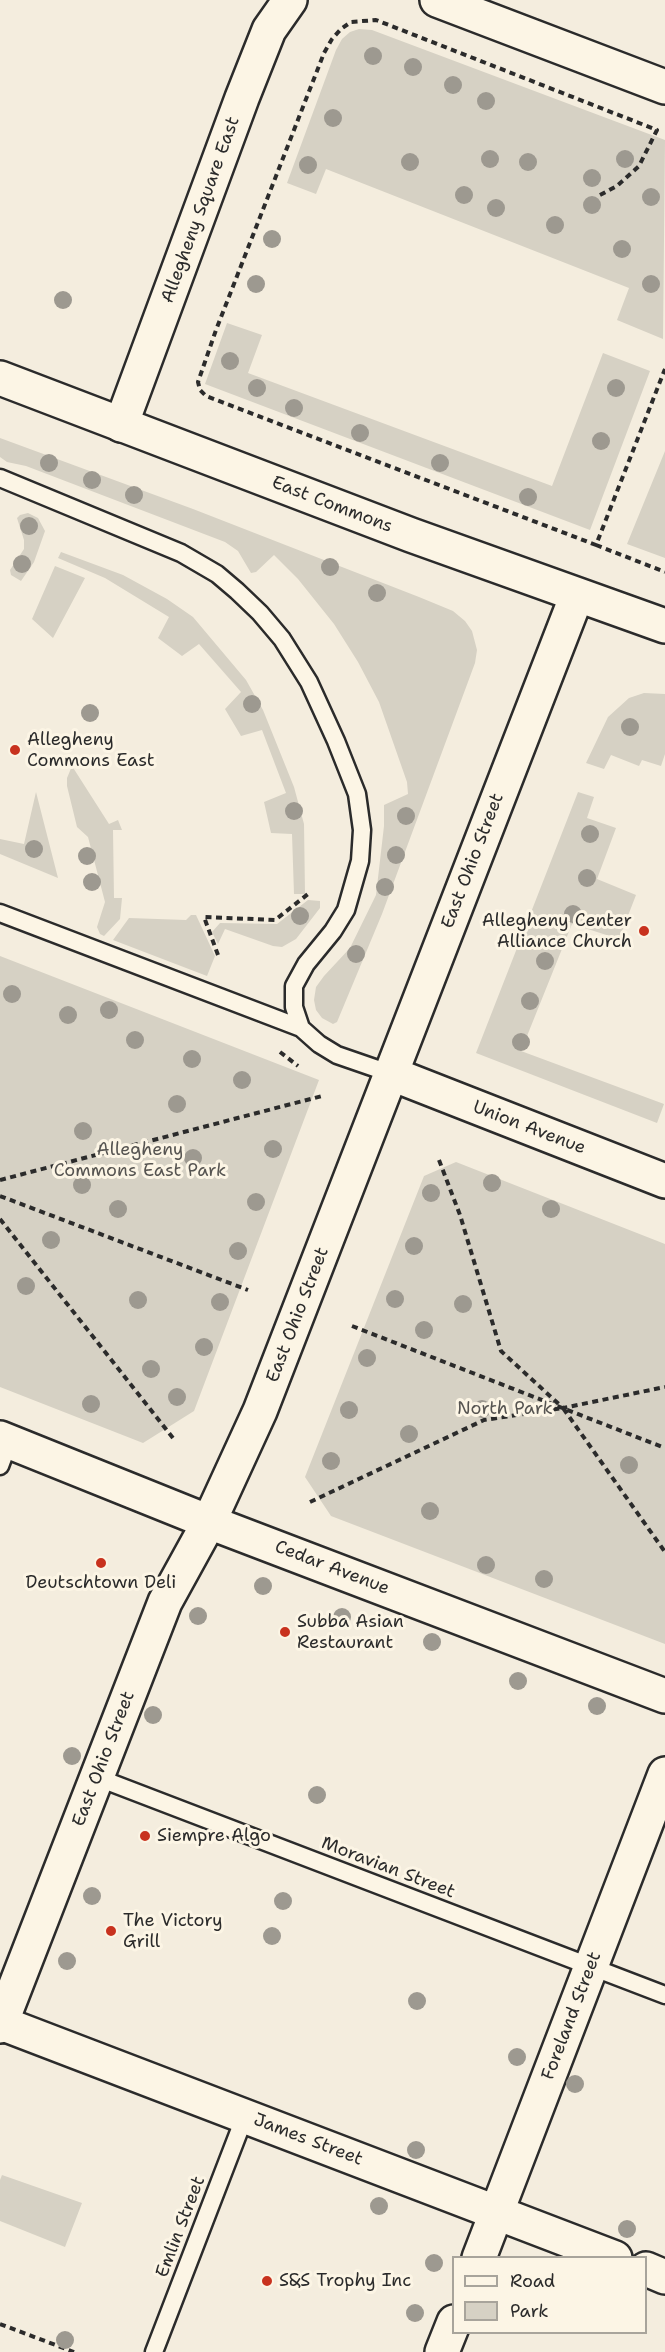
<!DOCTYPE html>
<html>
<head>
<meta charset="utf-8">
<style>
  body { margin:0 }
  #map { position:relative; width:665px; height:2352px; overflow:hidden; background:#f4edde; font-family:"Shantell Sans",sans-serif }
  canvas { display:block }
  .legend { position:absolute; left:452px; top:2256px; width:195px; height:78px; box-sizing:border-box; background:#fcf5e5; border:2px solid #a8a49b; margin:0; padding:8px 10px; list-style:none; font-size:18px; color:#2b2b2b }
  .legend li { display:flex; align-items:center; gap:12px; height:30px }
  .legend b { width:30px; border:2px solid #a8a49b }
</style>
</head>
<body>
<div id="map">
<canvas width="665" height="2352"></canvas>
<ul class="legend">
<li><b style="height:8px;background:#fcf5e5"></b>Road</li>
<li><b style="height:16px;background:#d6d1c4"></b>Park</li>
</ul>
</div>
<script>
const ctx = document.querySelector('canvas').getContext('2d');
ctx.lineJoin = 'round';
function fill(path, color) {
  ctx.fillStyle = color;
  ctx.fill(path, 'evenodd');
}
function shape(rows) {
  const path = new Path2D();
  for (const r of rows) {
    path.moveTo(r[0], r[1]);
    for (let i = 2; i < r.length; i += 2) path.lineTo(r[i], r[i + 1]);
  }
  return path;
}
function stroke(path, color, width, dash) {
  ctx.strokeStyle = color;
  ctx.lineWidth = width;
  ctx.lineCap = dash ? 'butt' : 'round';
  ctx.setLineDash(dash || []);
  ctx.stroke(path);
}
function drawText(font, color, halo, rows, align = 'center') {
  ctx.font = font + ' "Shantell Sans",sans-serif';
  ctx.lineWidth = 6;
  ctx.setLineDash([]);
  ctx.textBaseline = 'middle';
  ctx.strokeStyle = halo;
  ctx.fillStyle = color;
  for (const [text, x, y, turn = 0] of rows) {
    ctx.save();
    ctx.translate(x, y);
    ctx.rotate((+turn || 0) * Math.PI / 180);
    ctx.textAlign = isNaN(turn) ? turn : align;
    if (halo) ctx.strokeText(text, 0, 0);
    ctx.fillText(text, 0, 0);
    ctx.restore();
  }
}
fill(shape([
  [359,29,372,30,665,140,663,339,617,320,629,288,326,169,316,194,287,183,336,50,342,39,350,32],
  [227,323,262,335,248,373,552,486,603,353,650,371,590,530,205,384],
  [0,438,193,509,419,597,453,611,465,621,472,631,477,650,475,663,382,914,337,1022,333,1024,322,1018,316,1010,314,1000,316,987,324,976,350,948,376,895,384,826,384,805,408,794,407,782,379,702,358,662,334,624,298,579,274,555,256,572,251,573,238,551,225,542,26,466,7,462,0,457],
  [665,451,665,558,627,544],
  [28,513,38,518,45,531,34,562,21,581,11,575,10,570,24,549,24,540,17,518,20,515],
  [61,552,123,575,167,599,193,617,246,680,263,710,294,787,304,824,305,894,294,894,292,834,271,833,264,802,286,793,262,730,241,736,225,709,241,692,199,644,182,656,158,638,169,617,105,578,58,558],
  [55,566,85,578,53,638,32,619],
  [644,693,665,694,665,754,661,766,642,760,639,766,611,755,604,769,586,763,608,717,629,698],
  [72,766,109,824,118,820,122,830,113,830,114,898,122,898,120,919,104,936,100,934,97,927,105,902,88,837,77,827,67,786,67,778],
  [36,792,58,878,0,854,0,839,24,844],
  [578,792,594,797,587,818,616,828,597,879,636,895,619,939,572,924,521,1051,664,1104,657,1123,476,1053],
  [308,900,320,901,320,908,296,939,282,947,273,946,225,929,218,944,212,932,220,923,277,924],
  [191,915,196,915,215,956,207,976,113,940,129,918,186,920],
  [0,956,319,1080,194,1411,143,1443,0,1387],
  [456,1162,665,1244,665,1644,331,1516,305,1477,424,1176],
  [2,2175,82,2203,65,2247,0,2221,0,2180]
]), '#d6d1c4');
const lane = shape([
  [0,478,181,553,217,574,237,591,260,613,282,639,309,682,336,741,357,794,362,830,360,861,346,910,333,931,306,964,294,986,294,1007,301,1028,319,1044,337,1055,392,1074],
  [0,913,301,1028],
  [0,1466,9,1442],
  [96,1777,665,1995],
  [154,2352,245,2116]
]);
const street = shape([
  [437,0,665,87],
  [121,425,242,98,269,30,290,0],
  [392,1074,665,1181],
  [1,2023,615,2258],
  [479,2258,665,1774],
  [646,2269,665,2277],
  [442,2352,454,2322]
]);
const secondary = shape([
  [0,378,411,535,665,626],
  [0,1438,209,1522,665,1696],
  [0,2026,165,1602,209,1522,260,1411,577,595]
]);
stroke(lane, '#2b2b2b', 21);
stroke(street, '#2b2b2b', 38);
stroke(secondary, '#2b2b2b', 38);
stroke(shape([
  [600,195,617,186,639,166,657,130,376,20,351,22,341,29,332,39,324,53,216,330,198,382,200,390,206,396,596,545,665,369],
  [596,545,665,572],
  [218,955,204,917,275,920,308,894],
  [280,1052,298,1066],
  [439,1160,460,1215,501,1351,563,1408,665,1387],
  [0,1180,322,1096],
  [0,1196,248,1290],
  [0,1219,173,1438],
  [352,1326,665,1448],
  [310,1502,484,1420,563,1408,665,1552],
  [0,2324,74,2352]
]), '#2b2b2b', 4, [6, 4.5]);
stroke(lane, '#fcf5e5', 16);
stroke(street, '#fcf5e5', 33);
stroke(secondary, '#fcf5e5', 33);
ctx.fillStyle = '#9d9990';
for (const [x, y] of [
  [373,56],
  [413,67],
  [453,85],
  [486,101],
  [333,118],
  [490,159],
  [625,159],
  [410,162],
  [528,162],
  [308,165],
  [592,178],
  [464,195],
  [651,197],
  [592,205],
  [496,208],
  [555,225],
  [272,239],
  [622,249],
  [256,284],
  [651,284],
  [63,300],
  [230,361],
  [257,388],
  [616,388],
  [294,408],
  [360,433],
  [601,441],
  [49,463],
  [440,463],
  [92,480],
  [134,495],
  [528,497],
  [29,526],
  [22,564],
  [330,567],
  [377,593],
  [252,704],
  [90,713],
  [630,727],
  [294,811],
  [406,816],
  [590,834],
  [34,849],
  [396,855],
  [87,856],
  [587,878],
  [92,882],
  [385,887],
  [573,914],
  [300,916],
  [356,954],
  [545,961],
  [12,994],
  [530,1001],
  [109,1010],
  [68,1015],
  [135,1040],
  [521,1042],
  [192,1059],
  [242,1080],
  [177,1104],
  [83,1131],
  [273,1149],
  [193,1158],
  [492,1183],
  [82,1185],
  [431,1193],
  [256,1202],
  [118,1209],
  [551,1209],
  [51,1240],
  [414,1246],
  [238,1251],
  [26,1286],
  [395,1299],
  [138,1300],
  [220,1302],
  [463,1304],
  [424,1330],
  [204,1347],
  [367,1358],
  [151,1369],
  [177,1397],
  [91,1404],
  [482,1409],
  [349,1410],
  [409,1434],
  [331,1461],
  [629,1465],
  [430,1511],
  [486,1565],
  [544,1579],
  [263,1586],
  [198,1616],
  [342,1617],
  [432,1642],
  [518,1681],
  [597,1706],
  [153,1715],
  [72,1756],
  [317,1795],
  [92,1896],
  [283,1901],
  [272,1936],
  [67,1961],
  [417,2001],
  [517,2057],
  [575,2084],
  [416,2150],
  [379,2206],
  [627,2229],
  [434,2263],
  [415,2313],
  [65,2340]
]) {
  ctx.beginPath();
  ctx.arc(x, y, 9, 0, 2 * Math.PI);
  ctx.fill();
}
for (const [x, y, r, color] of [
  [15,750,6,"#c8321e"],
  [644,931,6,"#c8321e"],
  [101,1563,6,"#c8321e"],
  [285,1632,6,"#c8321e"],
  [145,1836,6,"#c8321e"],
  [111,1931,6,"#c8321e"],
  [267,2281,6,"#c8321e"]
]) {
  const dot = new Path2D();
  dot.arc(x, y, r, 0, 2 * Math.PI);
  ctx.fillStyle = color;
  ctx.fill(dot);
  stroke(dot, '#fcf5e5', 2);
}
drawText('18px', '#2b2b2b', '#fcf5e5', [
  ["Allegheny Square East",201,210,-70],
  ["East Commons",332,505,21],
  ["East Ohio Street",473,861,-69],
  ["Union Avenue",529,1128,21],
  ["East Ohio Street",298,1315,-69],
  ["Cedar Avenue",332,1568,21],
  ["East Ohio Street",104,1759,-69],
  ["Moravian Street",388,1868,21],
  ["Foreland Street",572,2016,-69],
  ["James Street",308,2140,21],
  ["Emlin Street",181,2227,-69]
]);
drawText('18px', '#2b2b2b', '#fcf5e5', [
  ["Allegheny",27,740],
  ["Commons East",27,761],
  ["Allegheny Center",632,921,"right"],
  ["Alliance Church",632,942,"right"],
  ["Deutschtown Deli",101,1583,"center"],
  ["Subba Asian",297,1622],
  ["Restaurant",297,1643],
  ["Siempre Algo",157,1836],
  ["The Victory",123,1921],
  ["Grill",123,1942],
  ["S&S Trophy Inc",279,2281]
], 'left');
drawText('18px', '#565451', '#fcf5e5', [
  ["Allegheny",140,1150],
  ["Commons East Park",140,1171],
  ["North Park",505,1409]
]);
</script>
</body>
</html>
